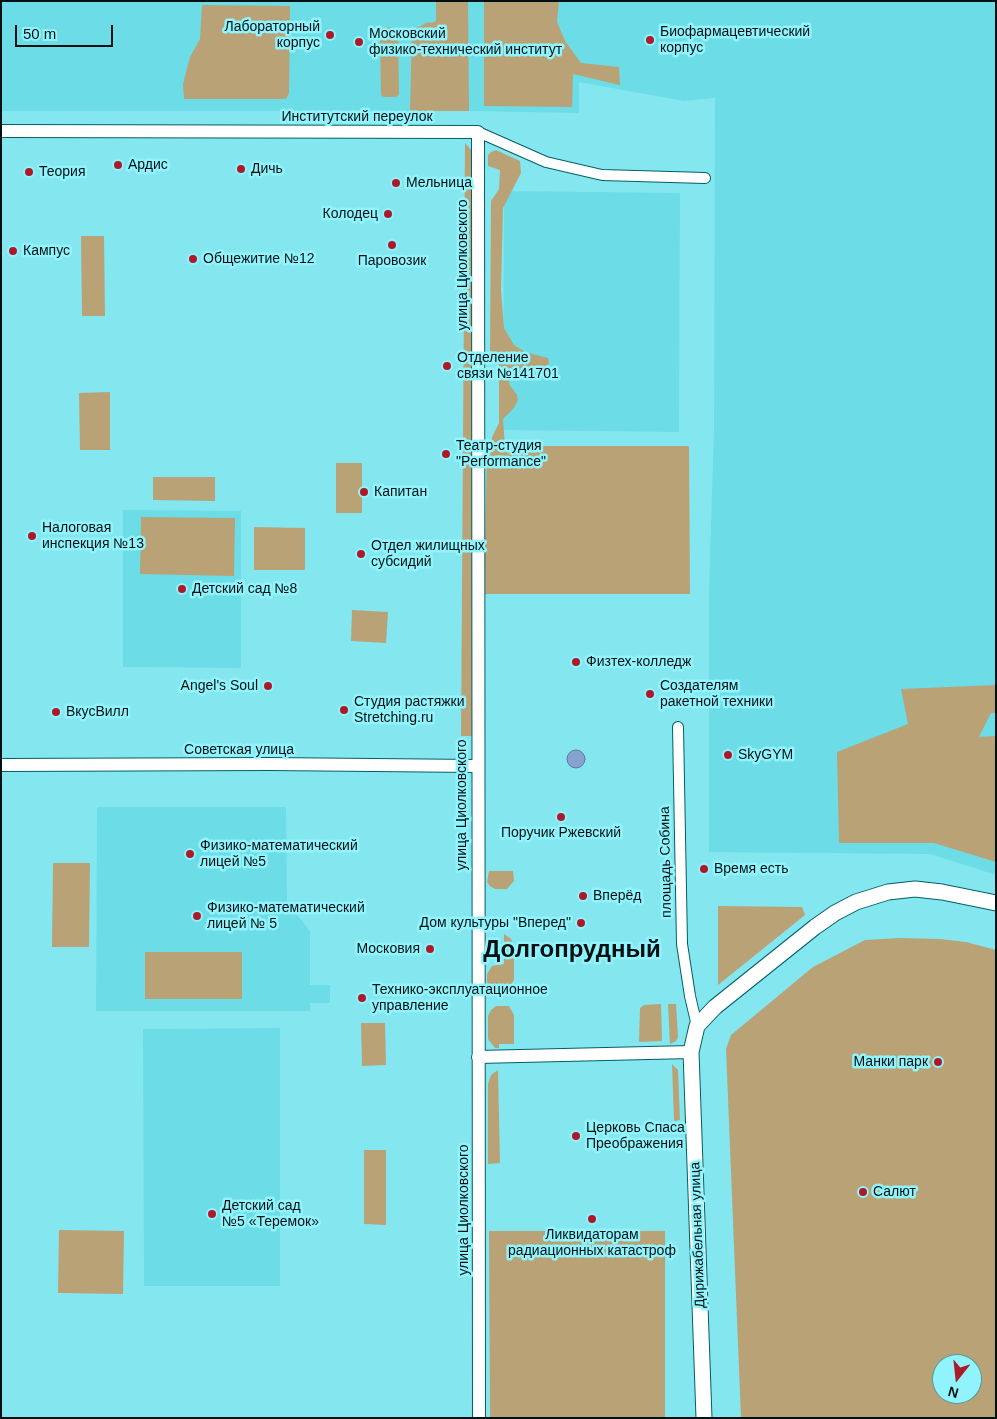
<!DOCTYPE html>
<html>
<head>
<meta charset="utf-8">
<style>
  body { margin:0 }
  #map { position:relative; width:997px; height:1419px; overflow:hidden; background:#84e7f0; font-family:Helvetica,sans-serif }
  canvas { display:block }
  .frame { position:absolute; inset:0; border:2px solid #001113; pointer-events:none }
  .north { position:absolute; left:932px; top:1354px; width:50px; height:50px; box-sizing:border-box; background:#91f4fd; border:1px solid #57999f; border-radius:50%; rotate:196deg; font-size:14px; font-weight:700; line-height:20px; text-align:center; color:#001113 }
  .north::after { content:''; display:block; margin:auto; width:18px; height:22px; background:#ad1928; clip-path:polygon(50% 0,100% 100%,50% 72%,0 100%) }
  .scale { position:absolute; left:15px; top:25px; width:98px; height:22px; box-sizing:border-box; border:2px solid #001113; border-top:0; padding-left:6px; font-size:15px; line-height:18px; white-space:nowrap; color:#001113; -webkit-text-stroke:4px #91f4fd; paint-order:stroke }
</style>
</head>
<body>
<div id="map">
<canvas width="997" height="1419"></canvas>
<div class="frame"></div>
<div class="north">N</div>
<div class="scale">50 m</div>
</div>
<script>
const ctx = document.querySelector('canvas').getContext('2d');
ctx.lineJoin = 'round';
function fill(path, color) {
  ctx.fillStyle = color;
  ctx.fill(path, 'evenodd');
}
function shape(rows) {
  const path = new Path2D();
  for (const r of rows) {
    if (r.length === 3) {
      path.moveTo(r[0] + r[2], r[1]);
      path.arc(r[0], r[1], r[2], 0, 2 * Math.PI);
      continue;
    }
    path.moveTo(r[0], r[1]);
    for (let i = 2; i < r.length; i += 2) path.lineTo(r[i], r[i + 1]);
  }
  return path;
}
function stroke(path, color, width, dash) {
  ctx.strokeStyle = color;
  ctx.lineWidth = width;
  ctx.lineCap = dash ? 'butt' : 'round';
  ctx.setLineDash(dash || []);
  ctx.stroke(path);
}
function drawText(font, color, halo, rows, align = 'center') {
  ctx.font = font + ' Helvetica,sans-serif';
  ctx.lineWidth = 5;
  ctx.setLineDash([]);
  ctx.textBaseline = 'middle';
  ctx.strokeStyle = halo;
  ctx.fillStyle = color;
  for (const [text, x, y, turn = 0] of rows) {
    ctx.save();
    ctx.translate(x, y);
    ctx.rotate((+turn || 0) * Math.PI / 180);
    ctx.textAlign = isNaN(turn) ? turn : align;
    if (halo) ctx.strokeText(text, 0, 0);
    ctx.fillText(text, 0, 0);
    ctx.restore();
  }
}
fill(shape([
  [1,1,996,1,996,875,930,854,709,852,709,592,714,428,715,98,684,101,579,82,579,113,469,111,1,111],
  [504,191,680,193,679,432,503,430],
  [123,510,241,511,241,668,123,667],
  [97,807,286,807,287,902,310,931,310,985,330,985,330,1003,310,1003,310,1011,96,1011],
  [280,1028,280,1286,144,1286,143,1029]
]), '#6cdce6');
fill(shape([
  [436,1,468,1,469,111,410,111,412,31,426,23,435,22,436,20],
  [484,1,559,1,557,22,565,41,581,63,619,67,620,85,573,74,572,107,484,106],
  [202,5,290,6,289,93,286,99,184,99,183,84,190,57,200,39],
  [391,27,397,29,398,31,399,94,396,97,384,97,381,95,380,36,383,28],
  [465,143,472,151,472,736,461,736],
  [496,150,520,161,521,173,503,208,501,290,504,328,514,345,525,352,548,358,549,363,545,368,521,368,514,371,510,378,509,384,517,395,518,400,514,408,503,419,505,446,689,446,690,594,484,594,487,446,492,446,492,437,499,423,499,360,490,350,491,201,499,189,500,170,488,166,488,155,491,152],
  [81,236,104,236,105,316,82,316],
  [110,392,110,450,80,450,79,393],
  [336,463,362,463,362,513,336,513],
  [153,477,215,477,215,501,153,500],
  [141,517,235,518,234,576,140,574],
  [254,527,305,528,305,570,254,570],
  [352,610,388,612,386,643,351,641],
  [996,685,996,713,991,713,979,737,996,736,996,862,934,843,839,843,837,752,908,724,901,689],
  [53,863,90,863,89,947,52,947],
  [489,871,513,871,514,881,507,889,495,889,490,886,487,882],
  [718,906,802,907,805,915,718,985],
  [504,934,511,939,514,946,514,980,509,987,498,989,489,985,487,982,487,974,492,966,504,964],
  [900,938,940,939,966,942,996,950,996,1418,741,1418,726,1049,731,1035,813,967,865,940],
  [942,1364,972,1364,972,1394,942,1394],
  [145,952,242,952,242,999,145,999],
  [661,1004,662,1041,639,1042,640,1008,644,1005],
  [668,1004,676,1004,678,1037,676,1041,670,1044],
  [496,1006,509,1006,514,1015,514,1044,499,1044,499,1048,495,1048,488,1039,488,1016,491,1010],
  [361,1023,385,1023,386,1065,362,1066],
  [672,1064,678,1070,680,1120,674,1121],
  [498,1070,500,1163,488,1164,488,1084,491,1075],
  [364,1150,386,1150,386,1225,364,1224],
  [59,1230,124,1231,123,1294,58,1293],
  [489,1231,665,1231,665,1418,490,1418]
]), '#b9a276');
const water = shape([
  [576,759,9]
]);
fill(water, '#87a1d3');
stroke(water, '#5e7699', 1);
const minor = shape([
  [478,132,546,162,602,175,705,178],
  [678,727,682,944,690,996,697,1026]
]);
const tertiary = shape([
  [1,131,478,132,479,1418],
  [1,765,269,764,477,766],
  [478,1057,691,1052]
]);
const secondary = shape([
  [704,1418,691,1052,697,1026,715,1007,815,927,835,913,856,902,888,892,915,889,942,892,996,903]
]);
stroke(minor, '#005f66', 12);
stroke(tertiary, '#005f66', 14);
stroke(secondary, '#005f66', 17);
stroke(minor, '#fff', 10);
stroke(tertiary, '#fff', 12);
stroke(secondary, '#fff', 15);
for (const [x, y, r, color] of [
  [330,35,5,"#ad1928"],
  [650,40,5,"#ad1928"],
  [359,42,5,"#ad1928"],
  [118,165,5,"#ad1928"],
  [241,169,5,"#ad1928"],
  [29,172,5,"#ad1928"],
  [396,183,5,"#ad1928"],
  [388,214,5,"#ad1928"],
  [392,245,5,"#ad1928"],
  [13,251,5,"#ad1928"],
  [193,259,5,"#ad1928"],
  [447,366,5,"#ad1928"],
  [446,454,5,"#ad1928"],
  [364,492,5,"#ad1928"],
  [32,536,5,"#ad1928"],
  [361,554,5,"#ad1928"],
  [182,589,5,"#ad1928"],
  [576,662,5,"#ad1928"],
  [268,686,5,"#ad1928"],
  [650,694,5,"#ad1928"],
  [344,710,5,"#ad1928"],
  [56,712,5,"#ad1928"],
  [728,755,5,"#ad1928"],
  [561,817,5,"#ad1928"],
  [190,854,5,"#ad1928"],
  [704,869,5,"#ad1928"],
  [583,896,5,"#ad1928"],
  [197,916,5,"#ad1928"],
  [581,923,5,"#ad1928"],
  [430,949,5,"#ad1928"],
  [362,998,5,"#ad1928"],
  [938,1062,5,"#ad1928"],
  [576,1136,5,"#ad1928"],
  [863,1192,5,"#ad1928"],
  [212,1214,5,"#ad1928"],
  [592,1219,5,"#ad1928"]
]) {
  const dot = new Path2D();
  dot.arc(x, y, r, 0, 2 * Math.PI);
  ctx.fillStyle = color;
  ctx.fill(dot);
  stroke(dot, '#91f4fd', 2);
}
drawText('14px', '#001113', '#91f4fd', [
  ["Лабораторный",320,27,"right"],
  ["корпус",320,43,"right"],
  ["Биофармацевтический",660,32],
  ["корпус",660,48],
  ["Московский",369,34],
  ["физико-технический институт",369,50],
  ["Ардис",128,165],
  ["Дичь",251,169],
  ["Теория",39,172],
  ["Мельница",406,183],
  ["Колодец",378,214,"right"],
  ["Кампус",23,251],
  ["Общежитие №12",203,259],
  ["Паровозик",392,261,"center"],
  ["Отделение",457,358],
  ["связи №141701",457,374],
  ["Театр-студия",456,446],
  ["\"Performance\"",456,462],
  ["Капитан",374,492],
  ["Налоговая",42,528],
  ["инспекция №13",42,544],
  ["Отдел жилищных",371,546],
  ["субсидий",371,562],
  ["Детский сад №8",192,589],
  ["Физтех-колледж",586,662],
  ["Angel's Soul",258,686,"right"],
  ["Создателям",660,686],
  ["ракетной техники",660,702],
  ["Студия растяжки",354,702],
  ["Stretching.ru",354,718],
  ["ВкусВилл",66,712],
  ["SkyGYM",738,755],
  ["Поручик Ржевский",561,833,"center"],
  ["Физико-математический",200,846],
  ["лицей №5",200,862],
  ["Время есть",714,869],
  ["Вперёд",593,896],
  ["Физико-математический",207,908],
  ["лицей № 5",207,924],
  ["Дом культуры \"Вперед\"",571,923,"right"],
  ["Московия",420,949,"right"],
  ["Технико-эксплуатационное",372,990],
  ["управление",372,1006],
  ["Манки парк",928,1062,"right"],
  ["Церковь Спаса",586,1128],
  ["Преображения",586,1144],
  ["Салют",873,1192],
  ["Детский сад",222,1206],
  ["№5 «Теремок»",222,1222],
  ["Ликвидаторам",592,1235,"center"],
  ["радиационных катастроф",592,1251,"center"]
], 'left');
drawText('14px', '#001113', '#91f4fd', [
  ["Институтский переулок",357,117],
  ["улица Циолковского",463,265,-90],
  ["Советская улица",239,750],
  ["улица Циолковского",462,805,-90],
  ["площадь Собина",666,862,-91],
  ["улица Циолковского",464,1210,-90],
  ["Дирижабельная улица",698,1235,-92]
]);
drawText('bold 24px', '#001113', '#91f4fd', [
  ["Долгопрудный",572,950]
]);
</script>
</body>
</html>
